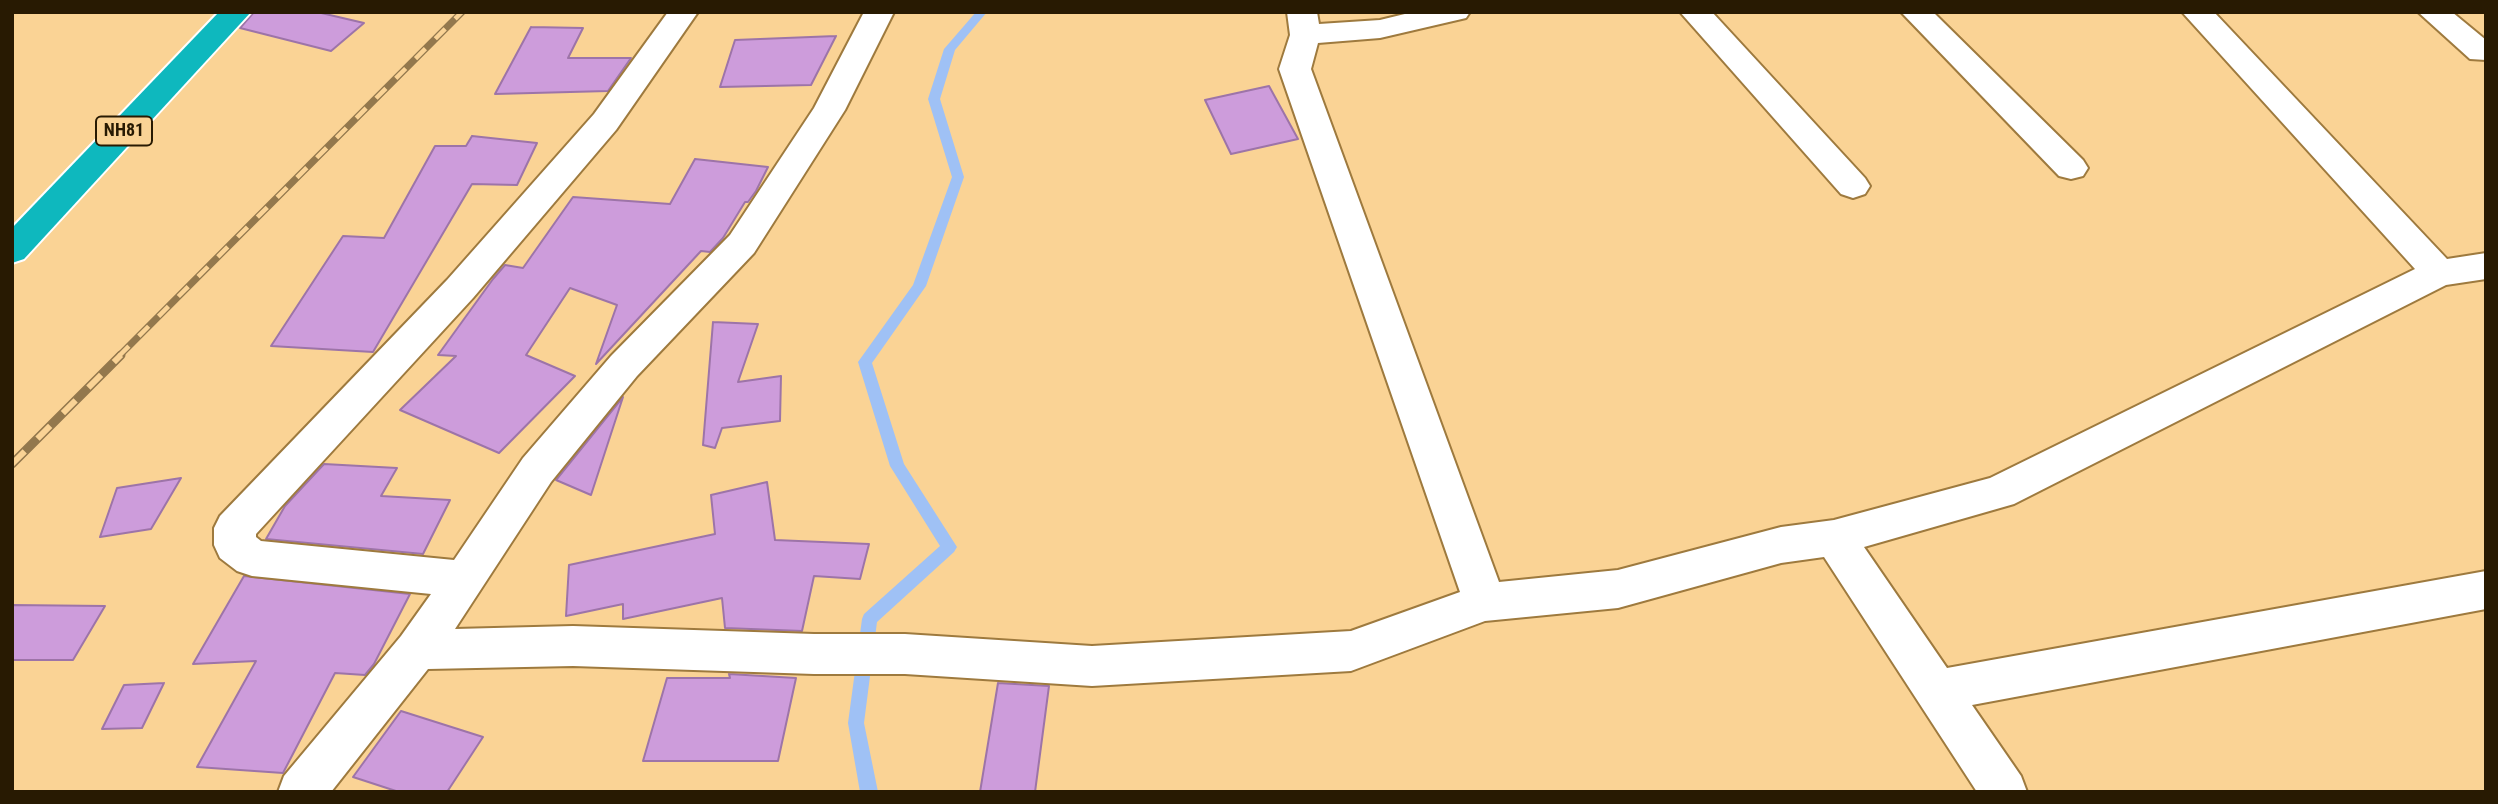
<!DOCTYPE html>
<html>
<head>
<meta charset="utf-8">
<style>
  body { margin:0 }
  #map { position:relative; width:2498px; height:804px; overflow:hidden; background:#fad395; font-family:"Roboto Condensed",sans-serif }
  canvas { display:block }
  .frame { position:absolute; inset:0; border:14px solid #281a02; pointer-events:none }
</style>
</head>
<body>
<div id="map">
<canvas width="2498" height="804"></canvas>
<div class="frame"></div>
</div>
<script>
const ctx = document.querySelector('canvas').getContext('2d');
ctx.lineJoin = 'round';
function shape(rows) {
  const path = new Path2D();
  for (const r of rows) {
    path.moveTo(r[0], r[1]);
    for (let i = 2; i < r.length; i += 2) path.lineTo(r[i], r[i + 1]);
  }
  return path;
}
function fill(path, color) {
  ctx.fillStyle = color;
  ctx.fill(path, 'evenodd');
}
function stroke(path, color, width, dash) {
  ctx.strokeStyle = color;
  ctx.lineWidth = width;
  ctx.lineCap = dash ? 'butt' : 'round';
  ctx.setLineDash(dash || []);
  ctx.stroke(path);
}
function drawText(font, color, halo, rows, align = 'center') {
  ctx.font = font + ' "Roboto Condensed",sans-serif';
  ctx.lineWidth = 6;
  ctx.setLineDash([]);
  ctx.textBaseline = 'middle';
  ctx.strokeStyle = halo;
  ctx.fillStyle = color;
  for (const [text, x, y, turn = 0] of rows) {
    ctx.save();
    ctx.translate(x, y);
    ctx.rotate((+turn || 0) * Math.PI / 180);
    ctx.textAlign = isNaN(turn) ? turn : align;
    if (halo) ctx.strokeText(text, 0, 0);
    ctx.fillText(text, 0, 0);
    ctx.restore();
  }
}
fill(shape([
  [976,12,987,12,955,50,940,99,964,177,926,286,872,363,904,464,957,547,954,552,877,622,864,723,878,792,860,792,848,723,862,619,864,614,940,546,890,466,858,362,913,285,952,177,928,99,944,49,976,12]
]), '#9fc1f5');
const building = shape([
  [254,12,317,12,364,23,331,51,240,28,254,12],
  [531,27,583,28,568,58,631,58,608,91,495,94,531,27],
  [836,36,811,85,720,87,735,40,836,36],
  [1269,86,1298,139,1231,154,1205,100,1269,86],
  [472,136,537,143,517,185,472,184,373,352,271,346,343,236,384,238,435,146,466,146,472,136],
  [695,159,768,167,756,191,748,202,745,202,723,238,710,252,701,251,596,364,617,305,570,288,526,355,575,376,499,453,400,410,456,356,438,355,493,279,505,265,523,268,573,197,670,204,695,159],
  [713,322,758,324,738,382,781,376,780,421,722,428,715,448,703,445,713,322],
  [623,397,591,495,556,480,623,397],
  [324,464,397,468,381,496,450,500,423,554,266,539,285,506,324,464],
  [181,478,151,529,100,537,117,488,181,478],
  [767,482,775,540,869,544,860,579,814,576,802,631,725,628,722,598,623,619,623,604,566,616,569,565,715,534,711,495,767,482],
  [244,576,410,594,374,664,365,675,335,673,283,773,197,767,256,661,193,664,244,576],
  [12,605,105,606,73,660,12,660,12,605],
  [729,674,796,678,778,761,643,761,667,678,730,678,729,674],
  [164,683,142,728,102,729,124,685,164,683],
  [998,683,1049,686,1035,792,980,792,998,683],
  [401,711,483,737,447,792,399,792,353,777,401,711]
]);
fill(building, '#cd9cdb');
stroke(building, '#9d74a8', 2);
const street = shape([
  [668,12,698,12,616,130,473,298,256,534,256,537,261,541,454,560,523,458,611,356,730,235,814,108,864,12,894,12,845,110,754,253,637,376,551,482,455,629,573,626,814,634,905,634,1092,646,1351,631,1460,592,1279,69,1290,35,1287,12,1317,12,1319,24,1380,20,1413,12,1470,12,1466,18,1380,38,1318,43,1311,69,1499,582,1618,570,1781,527,1834,520,1990,478,2415,269,2182,12,2214,12,2447,259,2486,253,2486,279,2446,285,2014,504,1864,547,1947,668,2486,571,2486,609,1972,705,2021,776,2027,792,1977,792,1824,557,1781,563,1618,608,1485,621,1351,671,1092,686,905,674,814,674,573,666,428,669,331,792,278,792,284,776,401,636,431,594,252,576,237,571,220,558,214,545,214,528,220,516,447,280,594,114,668,12],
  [1680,12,1712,12,1865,178,1870,186,1865,194,1853,198,1841,194,1680,12],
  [1901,12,1933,12,2083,160,2088,168,2083,176,2071,179,2059,176,1901,12],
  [2418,12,2452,12,2486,40,2486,60,2470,59,2418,12]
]);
const highway = shape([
  [219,12,251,12,24,259,12,263,12,228,219,12]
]);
stroke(street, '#9e7a3e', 4);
stroke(highway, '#fff', 4);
fill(street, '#fff');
fill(highway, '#0eb8be');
const railFar1 = shape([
  [119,356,462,12]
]);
const rail = shape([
  [12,464,121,355]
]);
stroke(railFar1, '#93784d', 7);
stroke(rail, '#93784d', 9);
stroke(railFar1, '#fad395', 4.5, [14]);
stroke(rail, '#fad395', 6, [18]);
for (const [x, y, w] of [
  [124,131,56]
]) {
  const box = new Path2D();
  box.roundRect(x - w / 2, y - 14.5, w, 29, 5);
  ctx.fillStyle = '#fad395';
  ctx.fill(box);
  stroke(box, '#281a02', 2);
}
drawText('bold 18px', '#281a02', null, [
  ["NH81",124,131]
]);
</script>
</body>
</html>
